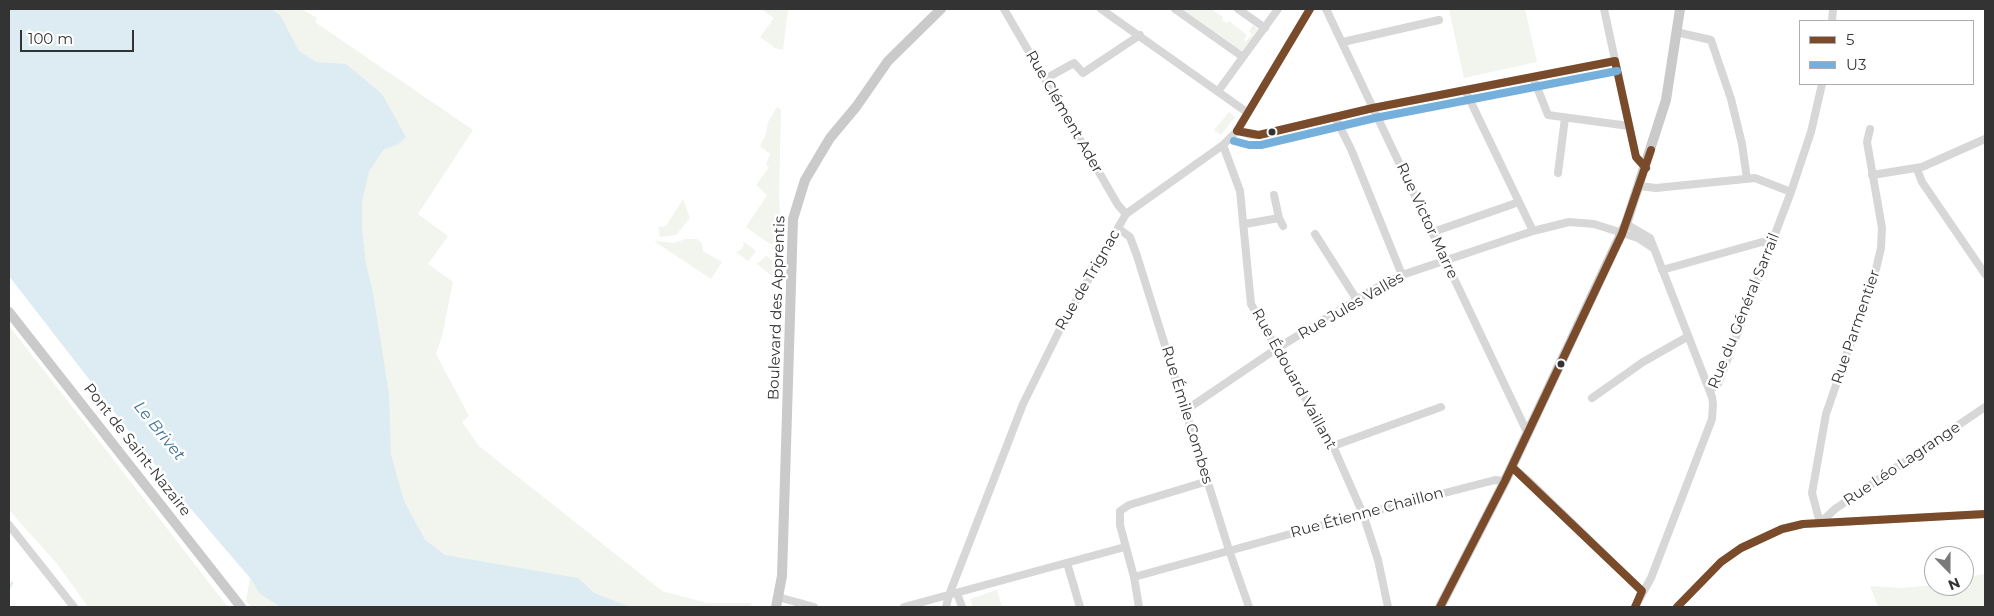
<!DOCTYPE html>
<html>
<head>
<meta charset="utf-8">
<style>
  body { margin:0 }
  #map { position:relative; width:1994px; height:616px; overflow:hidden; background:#fff; font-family:Montserrat,sans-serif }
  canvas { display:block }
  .frame { position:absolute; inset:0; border:10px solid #333; pointer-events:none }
  .legend { position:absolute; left:1799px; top:20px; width:175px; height:65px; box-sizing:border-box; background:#fff; border:1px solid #adadad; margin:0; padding:6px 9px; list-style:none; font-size:15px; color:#333 }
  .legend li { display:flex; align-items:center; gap:10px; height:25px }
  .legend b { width:25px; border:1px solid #adadad }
  .north { position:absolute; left:1924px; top:546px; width:50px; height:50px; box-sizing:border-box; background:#fff; border:1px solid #adadad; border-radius:50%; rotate:158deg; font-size:14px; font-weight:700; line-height:20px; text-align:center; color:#333 }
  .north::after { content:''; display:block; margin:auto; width:18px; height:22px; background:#7a7a7a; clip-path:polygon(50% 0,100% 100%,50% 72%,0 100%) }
  .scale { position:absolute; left:20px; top:30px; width:114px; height:22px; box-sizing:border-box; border:2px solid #333; border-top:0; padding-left:6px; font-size:15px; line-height:18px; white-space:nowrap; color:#333; -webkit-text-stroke:4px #fff; paint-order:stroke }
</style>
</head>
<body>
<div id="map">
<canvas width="1994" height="616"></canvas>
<div class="frame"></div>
<ul class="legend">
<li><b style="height:6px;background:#7a4b2a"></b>5</li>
<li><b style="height:6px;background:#75b0dc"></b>U3</li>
</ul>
<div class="north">N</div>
<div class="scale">100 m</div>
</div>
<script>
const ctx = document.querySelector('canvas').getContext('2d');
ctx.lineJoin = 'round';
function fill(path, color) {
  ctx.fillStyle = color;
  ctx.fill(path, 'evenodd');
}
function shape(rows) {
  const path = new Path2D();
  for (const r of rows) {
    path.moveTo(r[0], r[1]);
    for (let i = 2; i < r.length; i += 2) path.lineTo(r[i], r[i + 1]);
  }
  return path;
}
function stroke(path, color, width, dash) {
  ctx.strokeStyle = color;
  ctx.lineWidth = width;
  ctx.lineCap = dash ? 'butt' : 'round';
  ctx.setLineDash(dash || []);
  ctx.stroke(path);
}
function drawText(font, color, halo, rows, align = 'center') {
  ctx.font = font + ' Montserrat,sans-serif';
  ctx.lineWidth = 5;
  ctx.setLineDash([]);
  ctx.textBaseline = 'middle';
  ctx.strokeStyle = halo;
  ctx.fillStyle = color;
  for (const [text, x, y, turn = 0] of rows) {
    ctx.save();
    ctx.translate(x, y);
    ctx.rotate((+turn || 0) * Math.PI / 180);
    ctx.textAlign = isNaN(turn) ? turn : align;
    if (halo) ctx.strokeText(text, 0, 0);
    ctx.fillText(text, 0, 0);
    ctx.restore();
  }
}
fill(shape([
  [9,9,302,9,317,18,315,22,473,130,418,214,448,236,428,264,453,282,442,336,436,354,469,416,462,422,479,446,662,591,707,603,752,603,750,607,371,607],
  [761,9,788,9,783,50,775,48,760,37,774,18],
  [1182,9,1211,9,1223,17,1222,20,1227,23,1229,21,1247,35,1244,40,1246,42,1252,34,1249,31,1253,25,1258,29,1242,51],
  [1449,9,1525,9,1537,62,1464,78],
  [777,107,781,110,779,196,782,242,770,244,746,227,767,195,756,185,769,167,766,164,770,154,760,146,766,134,768,122],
  [1229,112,1235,117,1221,135,1214,130],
  [683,199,690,218,676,235,660,237,658,227,666,226],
  [686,239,697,239,702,243,703,251,722,262,711,279,654,241,674,243],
  [743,241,756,251,748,261,736,252,741,250,744,245],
  [766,256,777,264,777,280,757,264],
  [9,326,92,432,228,607,88,607,58,565,9,510],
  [1984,574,1985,607,1878,607,1870,586,1902,588,1934,585,1964,586,1964,578],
  [250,578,260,594,280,607,251,607,246,601],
  [997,590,1002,607,973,607,970,599]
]), '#f1f5ed');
fill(shape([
  [9,9,270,9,280,15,299,51,316,62,346,64,382,94,406,137,397,145,384,149,369,171,362,202,362,230,366,264,373,293,389,394,391,455,404,501,425,540,445,555,578,578,594,593,630,607,280,607,260,594,250,578,174,489,9,276]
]), '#ddebf3');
stroke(shape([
  [9,588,12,583]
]), '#ddebf3', 2.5);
stroke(shape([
  [1004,9,1118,205,1126,214],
  [1101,9,1248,113],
  [1175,9,1243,57],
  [1238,9,1265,28],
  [1326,9,1528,434],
  [1604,9,1636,157,1646,168],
  [1832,21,1833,9],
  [1676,32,1711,40,1731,99,1742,144,1747,179],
  [1343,42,1439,20],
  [1533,77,1548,115,1629,126],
  [1045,79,1074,63,1083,73,1140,35],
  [1219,90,1278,9],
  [1466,92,1533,231],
  [1335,117,1351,149,1402,275],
  [1237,131,1251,135,1259,135,1373,108,1615,61],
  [1223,145,1240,191,1251,304,1333,446,1363,514,1378,560,1388,607],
  [1917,169,1922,182,1985,274],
  [1558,173,1565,118],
  [1872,175,1922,167,1985,139],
  [1640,186,1656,188,1755,178,1791,192],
  [1274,195,1279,218,1283,226],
  [1245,224,1279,218],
  [1626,224,1650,238,1712,397,1713,404,1712,419,1651,578,1635,607],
  [1119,229,1130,237,1137,256,1229,550,1249,607],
  [1433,232,1519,202],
  [1315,234,1357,300],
  [1662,270,1762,242,1771,244],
  [1710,390,1718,384,1791,192,1811,132,1822,84],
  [1592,398,1643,362,1687,337],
  [1186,410,1276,349,1381,285,1402,275,1533,231,1569,222,1594,224,1638,238,1653,248],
  [1333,446,1441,407],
  [1512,467,1528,480,1642,591],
  [1208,481,1129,505,1120,511,1120,525,1134,577,1363,514,1495,480,1505,481],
  [1820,523,1812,493,1826,414,1876,269,1881,248,1882,228,1867,142,1870,129],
  [1820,523,1835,509,1985,407],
  [9,525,74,607],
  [1067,563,1080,607],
  [1134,577,1139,607],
  [957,593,962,607],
  [778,597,814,607],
  [904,607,1125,547],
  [946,607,949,595,1023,404,1062,325,1126,214,1223,145,1237,131,1310,9],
  [1677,607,1721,562,1741,548,1782,529,1803,524,1985,514]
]), '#d7d7d7', 8);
stroke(shape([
  [9,312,241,607],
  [776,607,782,576,793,219,805,180,830,138,856,107,888,61,941,9],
  [1440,607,1505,481,1626,224,1666,100,1680,9]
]), '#cacaca', 10);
stroke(shape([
  [1615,61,1636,157,1646,168],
  [1237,131,1259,135,1373,108,1615,61],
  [1237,131,1310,9],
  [1512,467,1642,591,1635,607],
  [1440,607,1505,481,1622,234,1651,150],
  [1677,607,1721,562,1741,548,1782,529,1803,524,1985,514]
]), '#7a4b2a', 8);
stroke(shape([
  [1234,141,1249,145,1261,145,1375,118,1617,71]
]), '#75b0dc', 8);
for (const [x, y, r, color] of [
  [1272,132,4.5,"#333"],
  [1561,364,4.5,"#333"]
]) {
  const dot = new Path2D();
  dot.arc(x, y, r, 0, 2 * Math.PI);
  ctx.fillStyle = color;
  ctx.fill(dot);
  stroke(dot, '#fff', 2);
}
drawText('15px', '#333', '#fff', [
  ["Rue Clément Ader",1064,112,60],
  ["Rue Victor Marre",1427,221,65],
  ["Rue de Trignac",1088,280,-60],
  ["Rue Jules Vallès",1351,306,-30],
  ["Boulevard des Apprentis",777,308,-88],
  ["Rue du Général Sarrail",1744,311,-68],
  ["Rue Parmentier",1856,327,-71],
  ["Rue Édouard Vaillant",1294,379,61],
  ["Rue Émile Combes",1187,415,73],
  ["Pont de Saint-Nazaire",137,450,52],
  ["Rue Léo Lagrange",1902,464,-34],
  ["Rue Étienne Chaillon",1367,513,-15]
]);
drawText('italic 16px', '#3f7597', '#fff', [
  ["Le Brivet",159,431,51]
]);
</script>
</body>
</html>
